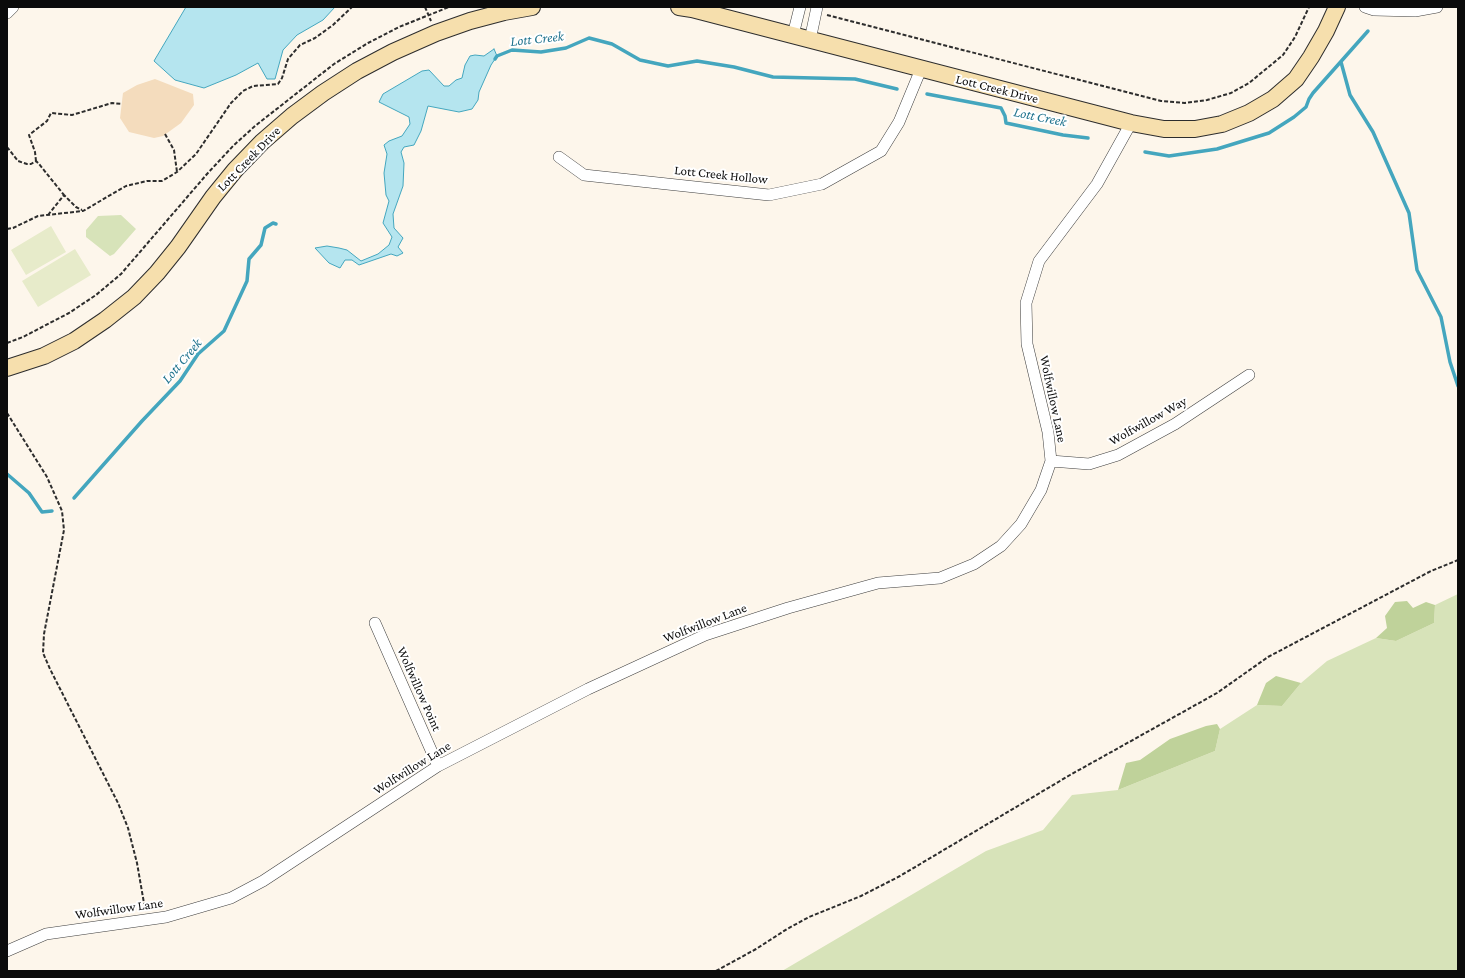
<!DOCTYPE html>
<html>
<head>
<meta charset="utf-8">
<style>
  body { margin:0 }
  #map { position:relative; width:1465px; height:978px; overflow:hidden; background:#fdf6eb; font-family:"Crimson Pro",serif }
  canvas { display:block }
  .frame { position:absolute; inset:0; border:8px solid #0b0b0b; pointer-events:none }
</style>
</head>
<body>
<div id="map">
<canvas width="1465" height="978"></canvas>
<div class="frame"></div>
</div>
<script>
const ctx = document.querySelector('canvas').getContext('2d');
ctx.lineJoin = 'round';
function fill(path, color) {
  ctx.fillStyle = color;
  ctx.fill(path, 'evenodd');
}
function shape(rows) {
  const path = new Path2D();
  for (const r of rows) {
    path.moveTo(r[0], r[1]);
    for (let i = 2; i < r.length; i += 2) path.lineTo(r[i], r[i + 1]);
  }
  return path;
}
function stroke(path, color, width, dash) {
  ctx.strokeStyle = color;
  ctx.lineWidth = width;
  ctx.lineCap = dash ? 'butt' : 'round';
  ctx.setLineDash(dash || []);
  ctx.stroke(path);
}
function drawText(font, color, halo, rows, align = 'center') {
  ctx.font = font + ' "Crimson Pro",serif';
  ctx.lineWidth = 4;
  ctx.setLineDash([]);
  ctx.textBaseline = 'middle';
  ctx.strokeStyle = halo;
  ctx.fillStyle = color;
  for (const [text, x, y, turn = 0] of rows) {
    ctx.save();
    ctx.translate(x, y);
    ctx.rotate((+turn || 0) * Math.PI / 180);
    ctx.textAlign = isNaN(turn) ? turn : align;
    if (halo) ctx.strokeText(text, 0, 0);
    ctx.fillText(text, 0, 0);
    ctx.restore();
  }
}
fill(shape([
  [121,215,136,229,114,254,110,256,86,237,86,230,98,216],
  [1458,594,1458,971,782,971,986,851,1043,830,1072,795,1118,790,1215,751,1220,729,1257,705,1282,706,1301,683,1327,661,1376,638,1396,641,1434,623,1435,605]
]), '#d7e3b9');
fill(shape([
  [1407,601,1413,608,1426,602,1435,605,1434,623,1396,641,1376,638,1387,628,1385,616,1395,602],
  [1276,676,1301,683,1282,706,1257,705,1266,683],
  [1217,724,1220,729,1215,751,1118,790,1126,763,1140,760,1170,739,1206,726]
]), '#bfd29a');
fill(shape([
  [155,79,193,94,194,105,181,123,163,136,154,138,129,132,120,118,123,93,137,85]
]), '#f4dcbd');
fill(shape([
  [51,226,66,252,26,275,11,250],
  [75,249,91,275,38,307,22,281]
]), '#e7ebca');
const water = shape([
  [186,7,335,7,323,20,297,35,283,50,275,79,267,79,258,63,236,75,204,88,175,80,154,61,186,7],
  [494,49,497,56,491,65,479,92,478,100,472,109,459,112,428,106,421,131,414,145,404,147,401,152,404,163,403,186,393,214,394,228,403,238,398,247,403,253,397,256,391,254,359,265,352,260,345,260,340,268,329,263,315,248,327,246,339,248,347,250,361,261,378,254,389,245,392,237,383,223,389,201,386,195,384,173,387,154,384,145,389,141,402,136,410,124,409,117,379,102,383,94,422,71,429,70,444,86,449,86,456,80,462,78,465,65,470,56,475,55,484,56,494,49]
]);
fill(water, '#b5e5ef');
stroke(water, '#44a6be', 1);
stroke(shape([
  [495,59,497,56,512,50,541,52,566,48,589,38,612,44,640,60,668,66,697,61,734,67,773,77,855,79,897,89],
  [1341,62,1350,95,1373,132,1409,213,1417,270,1441,317,1450,362,1458,386],
  [927,94,1001,108,1005,116,1006,123,1063,135,1088,138],
  [1145,152,1169,156,1217,149,1269,133,1294,117,1306,107,1309,99,1313,93,1368,31],
  [7,474,29,493,42,512,52,511],
  [74,498,142,421,180,381,198,354,224,331,247,281,249,259,261,245,265,228,273,223,276,224]
]), '#44a6be', 3.5);
const street = shape([
  [1365,7,1374,10,1415,11,1437,7],
  [7,13,13,7],
  [793,35,800,7],
  [810,40,817,7],
  [559,157,584,175,769,195,822,184,881,151,899,122,921,69],
  [1051,461,1089,464,1118,455,1175,424,1249,375],
  [375,623,438,766],
  [7,951,46,934,166,917,231,898,263,881,438,766,588,689,705,635,788,608,878,583,940,578,974,564,1001,546,1021,524,1041,490,1051,461,1048,432,1027,344,1026,303,1039,261,1097,184,1131,123]
]);
const secondary = shape([
  [679,7,692,9,1131,123,1164,129,1195,129,1222,124,1249,113,1273,99,1296,79,1311,57,1326,31,1337,7],
  [7,368,44,356,74,341,105,320,134,297,157,273,178,247,213,197,235,170,262,142,292,116,323,93,357,71,393,52,436,33,470,21,504,12,532,7]
]);
stroke(street, '#3e3e3e', 12);
stroke(secondary, '#2d2d2d', 18);
stroke(shape([
  [425,7,431,21],
  [827,15,1161,101,1185,103,1207,100,1231,93,1249,83,1283,55,1295,37,1309,7],
  [165,134,174,150,177,172],
  [7,147,18,161,27,164,31,164,36,161,39,164,64,195],
  [36,161,35,152,29,135,47,121,51,113,72,115,112,103,122,104],
  [48,215,64,195,76,207,82,210],
  [7,229,13,228,38,216,83,211,126,186,147,181,162,181,177,172,196,154,231,103,243,91,253,86,278,84,282,78,288,59,300,45,315,38,333,25,352,7],
  [7,343,23,337,69,313,96,295,121,274,207,174,233,146,255,126,334,64,368,43,399,27,449,7],
  [7,413,47,477,62,511,64,530,44,634,43,653,50,669,118,803,128,828,137,863,145,909],
  [716,971,756,949,787,929,809,917,861,896,900,876,1070,775,1217,693,1268,657,1431,571,1458,560]
]), '#2d2d2d', 2, [4, 2]);
stroke(street, '#fff', 11);
stroke(secondary, '#f6dfad', 16);
drawText('13px', '#0b0b0b', '#fff', [
  ["Lott Creek Drive",997,89,14],
  ["Lott Creek Drive",249,159,-46],
  ["Lott Creek Hollow",721,175,6],
  ["Wolfwillow Lane",1053,399,78],
  ["Wolfwillow Way",1148,421,-29],
  ["Wolfwillow Lane",705,623,-21],
  ["Wolfwillow Point",419,689,66],
  ["Wolfwillow Lane",412,768,-32],
  ["Wolfwillow Lane",119,909,-8]
]);
drawText('italic 14px', '#23758f', '#fff', [
  ["Lott Creek",537,39,-6],
  ["Lott Creek",1040,117,11],
  ["Lott Creek",182,361,-50]
]);
</script>
</body>
</html>
